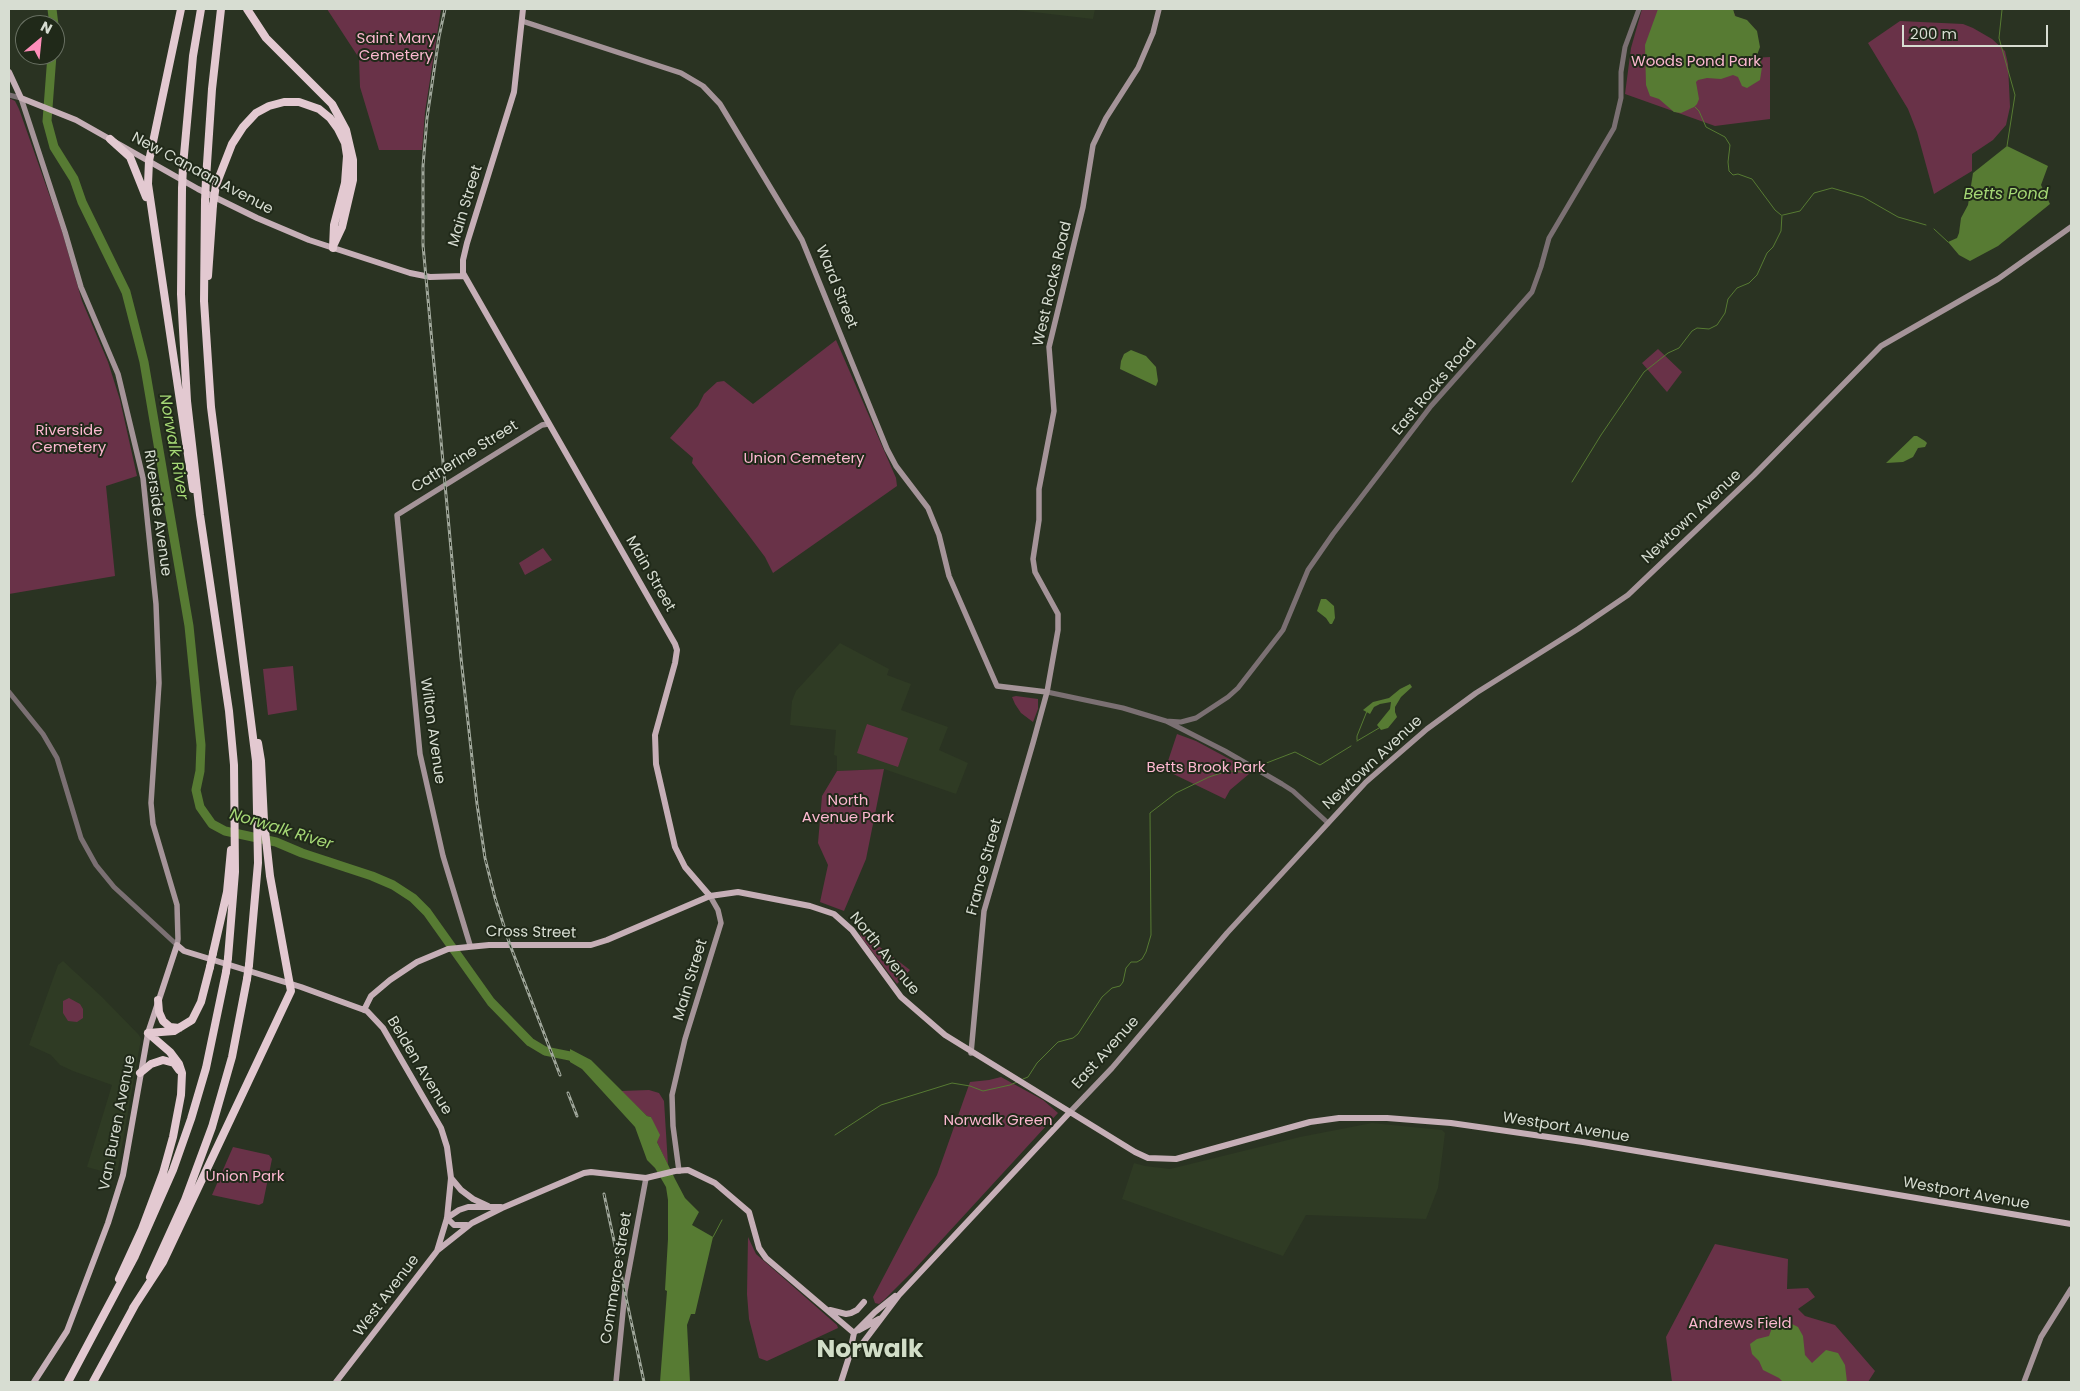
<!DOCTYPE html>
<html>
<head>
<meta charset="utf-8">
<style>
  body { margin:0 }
  #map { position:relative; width:2080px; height:1391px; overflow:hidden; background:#2a3322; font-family:Poppins,sans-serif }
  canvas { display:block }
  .frame { position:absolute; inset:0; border:10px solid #d7ddd2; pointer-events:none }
  .north { position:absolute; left:15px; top:15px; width:50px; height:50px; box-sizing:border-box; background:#202919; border:1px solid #697163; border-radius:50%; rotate:28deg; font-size:14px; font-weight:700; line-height:20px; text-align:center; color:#d7ddd2 }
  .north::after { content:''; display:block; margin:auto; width:18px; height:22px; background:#ff8eba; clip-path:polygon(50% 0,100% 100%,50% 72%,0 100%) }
  .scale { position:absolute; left:1902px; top:25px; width:146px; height:22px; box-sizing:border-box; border:2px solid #d7ddd2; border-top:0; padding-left:6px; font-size:15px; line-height:18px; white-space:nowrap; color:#d7ddd2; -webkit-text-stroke:4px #202919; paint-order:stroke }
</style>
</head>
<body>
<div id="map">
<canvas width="2080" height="1391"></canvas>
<div class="frame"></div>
<div class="north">N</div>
<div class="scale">200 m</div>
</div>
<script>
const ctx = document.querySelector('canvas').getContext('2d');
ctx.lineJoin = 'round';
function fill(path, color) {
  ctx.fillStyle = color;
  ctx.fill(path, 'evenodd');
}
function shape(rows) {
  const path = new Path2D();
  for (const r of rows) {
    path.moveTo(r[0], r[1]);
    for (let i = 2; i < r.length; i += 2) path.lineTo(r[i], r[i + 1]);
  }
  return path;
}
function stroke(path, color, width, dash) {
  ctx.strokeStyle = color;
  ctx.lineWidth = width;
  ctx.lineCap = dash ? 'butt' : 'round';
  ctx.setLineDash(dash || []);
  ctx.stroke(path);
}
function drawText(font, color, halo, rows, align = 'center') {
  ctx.font = font + ' Poppins,sans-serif';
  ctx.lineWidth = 4;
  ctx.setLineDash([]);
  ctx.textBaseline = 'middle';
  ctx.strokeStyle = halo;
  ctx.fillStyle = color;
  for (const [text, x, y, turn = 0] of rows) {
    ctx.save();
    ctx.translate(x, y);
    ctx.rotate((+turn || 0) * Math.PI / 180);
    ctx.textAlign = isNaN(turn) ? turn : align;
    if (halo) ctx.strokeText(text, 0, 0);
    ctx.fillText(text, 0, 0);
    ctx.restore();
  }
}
fill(shape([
  [1008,9,1095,9,1093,19],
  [840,643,889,669,887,675,911,684,901,710,948,727,939,750,968,763,956,794,884,769,837,771,837,756,834,755,836,730,790,725,792,701,796,691],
  [63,961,102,997,139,1035,141,1039,118,1169,112,1174,87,1167,112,1085,73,1071,60,1065,51,1055,29,1045,58,965],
  [1372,1123,1442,1130,1445,1133,1438,1188,1426,1219,1306,1215,1283,1256,1122,1199,1134,1163,1145,1166,1170,1169,1300,1137]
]), '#2f3b24');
fill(shape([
  [327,9,441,9,425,112,422,150,379,150,360,87,359,58],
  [1642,9,1732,9,1736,17,1746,20,1752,58,1770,57,1770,119,1715,126,1625,94,1631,48],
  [1900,21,1963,24,1973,28,1992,39,2005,51,2008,64,2010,107,2006,125,1993,140,1972,154,1972,171,1934,194,1917,132,1908,109,1868,43],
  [9,98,15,101,19,109,61,228,82,301,108,362,120,400,137,476,106,486,115,576,9,594],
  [836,340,896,478,897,486,773,573,765,557,747,533,692,463,693,458,670,438,698,406,704,394,717,382,724,381,753,404],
  [1658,349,1682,372,1667,392,1642,363],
  [543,548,552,560,525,575,519,563],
  [293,666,297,710,268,715,263,669],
  [1016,696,1038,699,1038,709,1033,722,1021,713,1015,704,1012,697],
  [867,724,908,738,898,767,857,753],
  [1177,734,1196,741,1248,769,1249,774,1230,790,1225,799,1165,770],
  [884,769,866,859,844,911,820,902,828,865,818,843,822,796,837,771],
  [860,932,910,970,897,984,861,937],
  [69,998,80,1004,83,1009,83,1018,77,1022,68,1021,63,1013,63,1001],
  [1001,1077,1043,1100,1058,1113,913,1271,884,1300,879,1304,875,1303,873,1297,937,1175,970,1082,989,1080],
  [649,1090,659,1093,664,1101,668,1165,657,1142,651,1117,647,1116,621,1091],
  [233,1147,269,1155,272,1159,263,1203,259,1205,212,1195],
  [748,1237,756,1254,837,1325,838,1328,767,1361,759,1358,749,1319,747,1294],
  [1715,1244,1788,1259,1787,1289,1808,1288,1815,1297,1798,1309,1805,1316,1835,1325,1875,1371,1868,1382,1672,1382,1666,1337]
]), '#693248');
fill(shape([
  [1658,9,1733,9,1735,16,1747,20,1757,31,1760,47,1757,55,1761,62,1762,67,1760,80,1747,88,1742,86,1738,77,1733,75,1721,79,1707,78,1698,80,1696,82,1699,99,1697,104,1694,107,1681,113,1674,112,1659,99,1650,96,1646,85,1645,45],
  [2007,146,2048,166,2041,185,2050,204,1998,246,1970,261,1959,255,1948,242,1957,238,1959,233,1961,218,1968,205,1973,173],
  [1131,350,1146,356,1156,367,1158,381,1156,386,1120,369,1121,361,1124,354],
  [1914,436,1917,436,1925,441,1927,443,1925,447,1918,448,1913,457,1903,462,1886,463],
  [1321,599,1326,599,1334,606,1335,618,1332,624,1330,624,1326,618,1317,611],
  [1410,684,1412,687,1401,697,1395,707,1395,712,1397,717,1388,728,1381,730,1377,725,1390,709,1391,702,1380,704,1374,707,1370,714,1363,710,1373,702,1389,698,1400,689],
  [570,1049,591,1060,647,1116,651,1117,660,1135,657,1142,675,1179,685,1198,699,1212,692,1225,713,1237,695,1314,691,1314,687,1325,690,1382,660,1382,667,1291,665,1290,668,1239,668,1200,666,1187,655,1168,647,1160,635,1127,582,1069,570,1062],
  [1774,1322,1783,1324,1788,1322,1798,1327,1803,1336,1805,1355,1812,1363,1826,1350,1838,1353,1845,1365,1847,1382,1783,1382,1779,1378,1763,1370,1759,1361,1752,1354,1750,1344,1757,1339,1769,1336]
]), '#577b33');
stroke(shape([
  [2002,10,1999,38,2015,95,2007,146],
  [1695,107,1699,111,1706,127,1725,137,1730,145,1728,162,1729,171,1733,175,1738,174,1752,179,1775,210,1781,215],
  [1783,215,1800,211,1814,193,1832,188,1863,197,1898,217,1926,225],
  [1934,229,1948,242],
  [1572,482,1601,435,1644,372,1668,353,1679,348,1692,331,1697,328,1709,329,1717,325,1725,313,1728,299,1737,288,1749,283,1757,275,1767,253,1773,247,1781,231,1782,215],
  [1357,740,1357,736,1367,711],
  [1357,741,1379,728],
  [1256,767,1295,752,1320,765,1351,746],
  [1023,1079,1028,1077,1037,1063,1058,1042,1073,1038,1078,1034,1102,997,1112,988,1120,986,1123,982,1126,968,1131,962,1137,962,1142,959,1146,952,1151,935,1150,813,1176,793,1209,777,1227,771,1243,772,1252,769],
  [835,1135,881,1105,936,1088,952,1083,970,1086,983,1091,1010,1085,1017,1082],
  [713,1237,722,1220]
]), '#577b33', 1);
stroke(shape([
  [52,9,54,25],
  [52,55,47,121,54,147,74,179,82,202,126,292,144,362,189,626,201,745,200,771,196,790,200,807,212,824,225,831,276,842,302,853,372,876,393,885,413,898,427,912,491,1002,530,1042,545,1051,570,1056,580,1061]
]), '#577b33', 9);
stroke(shape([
  [9,95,21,98],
  [9,692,43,734,57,758,81,838,96,865,114,887,177,945],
  [1047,692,1123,708,1166,721,1225,751,1282,784,1293,791,1328,823],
  [1166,721,1181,722,1196,718,1228,697,1238,688,1283,630,1308,570,1333,534,1431,406,1532,292,1541,267,1549,238,1614,128,1621,98,1621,72,1625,47,1639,9]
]), '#7b7073', 5);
stroke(shape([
  [522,21,681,73,703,86,720,104,802,240,887,449,896,466,928,508,939,535,949,576,997,686,1047,692],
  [21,98,65,232,81,287,118,374,143,478,156,604,159,683,151,803,153,824,177,905,178,939,177,945],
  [470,945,443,856,420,754,397,515,542,425,548,424],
  [971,1053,984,911,1033,743,1047,692,1058,630,1058,614,1035,572,1033,559,1039,520,1039,489,1054,411,1049,347,1083,207,1093,145,1106,118,1138,68,1153,33,1159,9],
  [1070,1112,1112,1068,1227,933,1366,782,1427,729,1476,693,1578,629,1628,595,1754,475,1881,346,1998,279,2071,227],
  [679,1171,673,1126,672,1095,685,1039,721,923,718,910,710,896],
  [616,1382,625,1291,646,1178],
  [2024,1382,2041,1337,2071,1289]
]), '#a59499', 5.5);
stroke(shape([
  [523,9,514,92,467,243,463,260,463,273,675,644,677,650,675,663,655,735,656,764,675,847,685,867,710,896],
  [9,72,21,98,76,120,198,189,257,218,309,240,410,273,430,277,464,276],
  [364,1010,371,996,390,980,417,962,448,949,489,945,591,945,607,940,710,896,738,892,810,906,834,914,852,930,901,997,945,1035,1135,1152,1148,1158,1176,1159,1310,1122,1339,1118,1387,1118,1451,1123,1583,1142,2071,1224],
  [451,1178,461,1190,473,1199,488,1206],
  [447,1218,459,1210,468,1207,501,1207],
  [447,1218,454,1225,467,1225],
  [438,1250,472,1223,502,1208,584,1173,591,1172,646,1178,675,1171,688,1170,715,1183,749,1212,759,1248,766,1258,854,1333],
  [830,1310,846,1314,851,1313,857,1310,864,1302],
  [859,1330,879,1319],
  [849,1357,862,1344,899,1295,1070,1112],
  [34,1382,67,1331,108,1223,123,1175,148,1033,177,945,184,951,301,987,367,1011,383,1028,441,1128,447,1147,451,1178,447,1218,437,1251,336,1382],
  [841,1382,849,1357,854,1333,875,1312,895,1296]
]), '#c6afb7', 6);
stroke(shape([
  [181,9,149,161,148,184,193,489],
  [247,9,266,38,332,104,346,130,353,160,353,180,342,227,334,244],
  [110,139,130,157,146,197],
  [183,166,193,56,201,9],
  [206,179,212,89,221,9],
  [216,185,232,144,243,127,256,113,269,106,284,102,299,102,319,109,330,118,338,129,345,143,347,156,345,183,334,225,333,248],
  [182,189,181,294,187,401,200,515,229,711,234,765,235,872,228,958],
  [205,201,204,301,211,407,256,761,258,863,249,965],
  [208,276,213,205],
  [213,953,227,892,231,850],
  [158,1000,159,1012,163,1021,170,1027,179,1028],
  [148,1033,174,1031,192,1020,201,1002,210,967],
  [140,1073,151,1064,163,1060,174,1063,179,1070],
  [150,1277,185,1200,212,1127,232,1057,247,979],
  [119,1279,142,1229,163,1173,173,1137,181,1095,182,1073,179,1064,170,1052,148,1033],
  [133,1308,163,1262,291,991,270,876,264,821,261,761,258,743],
  [68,1382,135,1256,173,1170,191,1119,206,1068,226,972],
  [93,1382,135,1305]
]), '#e3c9d1', 8);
const rail = shape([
  [445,9,439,37,427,118,423,166,423,245,461,658,477,804,485,858,495,898,510,945,560,1075],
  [568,1093,577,1116],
  [604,1194,644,1382]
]);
stroke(rail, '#a0a79b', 3);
stroke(rail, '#202919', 1, [4]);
stroke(shape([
  [182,189,183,166],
  [205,201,206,179],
  [213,205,216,185],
  [210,967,213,953],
  [226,972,228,958],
  [247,979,249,965]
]), '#e3c9d1', 8);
drawText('15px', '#fcb8d0', '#202919', [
  ["Saint Mary",396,39],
  ["Cemetery",396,56],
  ["Woods Pond Park",1696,62],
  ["Riverside",69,431],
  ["Cemetery",69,448],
  ["Union Cemetery",804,459],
  ["Betts Brook Park",1206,768],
  ["North",848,801],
  ["Avenue Park",848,818],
  ["Norwalk Green",998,1121],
  ["Union Park",245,1177],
  ["Andrews Field",1740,1324]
]);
drawText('15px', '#d7ddd2', '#202919', [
  ["New Canaan Avenue",202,174,28],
  ["Main Street",466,206,-73],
  ["West Rocks Road",1053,284,-77],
  ["Ward Street",836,287,68],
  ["East Rocks Road",1435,387,-50],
  ["Catherine Street",465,457,-32],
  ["Riverside Avenue",157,513,82],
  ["Newtown Avenue",1692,517,-43],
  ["Main Street",650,574,60],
  ["Wilton Avenue",432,731,82],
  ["Newtown Avenue",1373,763,-43],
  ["France Street",985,867,-75],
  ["Cross Street",531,933,1],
  ["North Avenue",884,954,51],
  ["Main Street",691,980,-73],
  ["East Avenue",1106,1053,-48],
  ["Belden Avenue",419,1066,59],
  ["Van Buren Avenue",118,1123,-79],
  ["Westport Avenue",1566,1128,9],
  ["Westport Avenue",1966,1194,10],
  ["Commerce Street",617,1278,-81],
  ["West Avenue",387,1296,-53]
]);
drawText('italic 16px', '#a5d875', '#202919', [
  ["Betts Pond",2006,195],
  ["Norwalk River",173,447,80],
  ["Norwalk River",281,830,17]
]);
drawText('bold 25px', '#d1ddc7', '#202919', [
  ["Norwalk",870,1351]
]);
</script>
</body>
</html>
